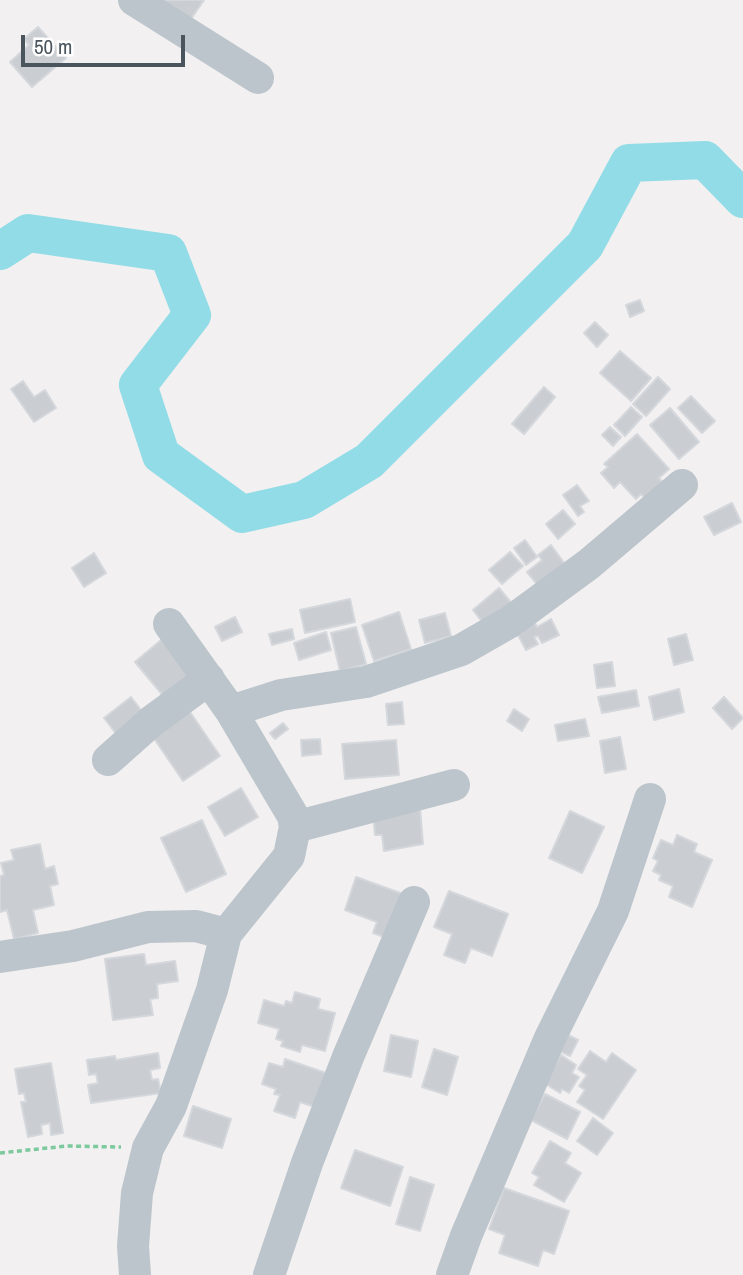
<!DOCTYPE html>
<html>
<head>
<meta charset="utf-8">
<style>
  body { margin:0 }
  #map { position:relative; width:743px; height:1275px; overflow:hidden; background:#f2f0f0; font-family:"Archivo Narrow",sans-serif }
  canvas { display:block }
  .scale { position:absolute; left:21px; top:35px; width:164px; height:32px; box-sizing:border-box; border:4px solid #49545c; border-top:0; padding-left:9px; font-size:21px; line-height:24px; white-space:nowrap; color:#49545c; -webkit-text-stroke:5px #fff; paint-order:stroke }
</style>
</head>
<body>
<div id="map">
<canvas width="743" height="1275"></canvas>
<div class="scale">50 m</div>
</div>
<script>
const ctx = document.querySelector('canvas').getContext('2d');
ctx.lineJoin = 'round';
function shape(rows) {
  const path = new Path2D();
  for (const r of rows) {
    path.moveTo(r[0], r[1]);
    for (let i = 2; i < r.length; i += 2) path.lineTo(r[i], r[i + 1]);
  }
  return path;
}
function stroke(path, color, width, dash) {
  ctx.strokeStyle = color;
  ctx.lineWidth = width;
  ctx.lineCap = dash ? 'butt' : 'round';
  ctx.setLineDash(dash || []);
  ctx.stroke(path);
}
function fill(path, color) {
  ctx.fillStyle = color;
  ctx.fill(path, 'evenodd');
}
stroke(shape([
  [0,251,28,233,168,253,192,315,138,385,161,455,242,514,304,500,369,461,585,245,629,163,705,160,743,199]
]), '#91dce7', 38);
const building = shape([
  [158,0,204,0,189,22,158,0],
  [38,27,66,58,32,87,10,62,29,45,24,39,38,27],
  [640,300,644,311,630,317,626,305,640,300],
  [595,322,608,335,597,347,584,333,595,322],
  [620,351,651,378,631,401,600,373,620,351],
  [658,377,670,389,646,416,633,404,658,377],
  [23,381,34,397,45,390,56,408,34,422,11,389,23,381],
  [544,387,555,397,524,434,512,424,544,387],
  [691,396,715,421,702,433,678,408,691,396],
  [631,407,642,417,625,436,614,425,631,407],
  [670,408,699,442,679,459,650,425,670,408],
  [610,427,621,437,613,446,602,435,610,427],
  [637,434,669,469,659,478,664,484,647,500,641,494,636,499,620,482,614,488,601,473,608,467,604,464,637,434],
  [577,485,589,501,580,506,584,512,578,516,563,495,577,485],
  [732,503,741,522,714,535,704,517,732,503],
  [563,510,575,524,558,539,546,524,563,510],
  [525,540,537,557,526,565,514,548,525,540],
  [551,545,570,571,540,588,527,572,542,560,538,555,551,545],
  [510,552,523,566,502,584,489,570,510,552],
  [94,553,106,573,84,587,72,568,94,553],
  [499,588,513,605,487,628,473,610,499,588],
  [350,599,355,622,305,633,300,610,350,599],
  [399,612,411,649,374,661,362,625,399,612],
  [445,613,451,636,425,643,419,620,445,613],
  [530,613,537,627,551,619,559,635,542,643,538,636,534,637,538,644,526,650,518,635,523,632,517,620,530,613],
  [235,617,242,632,222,641,215,627,235,617],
  [356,627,366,664,340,671,331,633,356,627],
  [292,629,294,639,272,645,269,634,292,629],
  [326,632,331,650,299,660,294,643,326,632],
  [686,634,693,660,674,665,668,639,686,634],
  [167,635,202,677,170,704,135,662,167,635],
  [612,662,615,686,597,688,594,665,612,662],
  [679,689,684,712,654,720,649,697,679,689],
  [636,690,639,706,602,713,598,697,636,690],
  [131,697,144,714,117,735,104,718,131,697],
  [724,697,743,718,732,729,713,708,724,697],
  [402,702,404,724,388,725,386,704,402,702],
  [188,709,220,756,183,781,151,734,188,709],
  [514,709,529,719,522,731,507,721,514,709],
  [585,719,589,736,558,741,555,725,585,719],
  [283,723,288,729,275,739,270,733,283,723],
  [620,737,626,769,605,773,600,741,620,737],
  [320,739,321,754,302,756,301,740,320,739],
  [396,740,399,775,345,779,342,744,396,740],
  [241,788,258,817,225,836,208,807,241,788],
  [420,808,423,844,384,851,382,835,375,835,373,812,420,808],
  [570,811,604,827,582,873,549,858,570,811],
  [202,820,226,874,186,892,161,838,202,820],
  [677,835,697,844,694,852,712,860,692,907,669,897,673,886,659,880,661,875,653,871,658,861,653,858,661,840,673,845,677,835],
  [40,844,45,869,54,866,58,884,50,886,54,905,33,910,38,933,14,939,7,910,0,912,0,876,4,875,1,863,14,860,11,850,40,844],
  [356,877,403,894,387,938,373,933,377,922,345,910,356,877],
  [449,891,508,914,492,956,471,948,465,963,444,955,452,934,434,927,449,891],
  [144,954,146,965,175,961,178,981,157,984,158,998,150,999,153,1015,113,1020,105,959,144,954],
  [295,992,320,999,318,1009,335,1013,325,1051,302,1045,300,1052,281,1046,283,1041,276,1039,279,1029,258,1023,264,1000,284,1006,286,1001,292,1003,295,992],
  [564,1033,578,1040,570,1056,557,1050,564,1033],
  [391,1035,418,1041,411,1077,384,1071,391,1035],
  [434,1049,458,1057,447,1095,422,1087,434,1049],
  [590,1051,606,1062,612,1053,636,1070,603,1119,577,1102,585,1090,579,1086,587,1075,578,1069,590,1051],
  [158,1053,160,1068,150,1070,152,1080,158,1079,161,1093,91,1103,88,1085,98,1083,96,1074,89,1075,87,1060,115,1056,116,1060,158,1053],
  [561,1055,576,1065,572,1073,579,1077,569,1093,562,1089,560,1093,544,1083,561,1055],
  [285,1059,326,1073,315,1107,300,1102,295,1118,274,1111,280,1095,274,1094,276,1089,262,1084,269,1063,283,1067,285,1059],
  [51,1063,63,1133,51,1135,50,1123,41,1125,42,1134,28,1137,21,1102,26,1102,24,1093,19,1094,15,1069,51,1063],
  [545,1094,580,1112,567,1139,531,1120,545,1094],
  [193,1106,231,1119,222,1148,184,1136,193,1106],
  [593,1118,613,1133,597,1155,577,1141,593,1118],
  [550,1141,571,1153,565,1163,581,1173,564,1202,534,1185,539,1177,532,1173,550,1141],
  [355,1150,403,1167,390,1206,341,1188,355,1150],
  [410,1177,434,1185,420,1231,396,1224,410,1177],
  [504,1188,569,1211,554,1254,543,1250,538,1266,499,1253,505,1235,489,1229,504,1188]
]);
fill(building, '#cacdd2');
stroke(building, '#d4d7db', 2);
stroke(shape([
  [0,1153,67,1146,121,1147]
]), '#7bc99c', 3.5, [5, 3.5]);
stroke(shape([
  [134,0,258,78],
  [231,711,281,695,366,682,461,650,510,622,589,564,682,485],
  [108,760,152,721,209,679],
  [295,827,454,785],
  [0,957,73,946,148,927,196,926,226,934],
  [135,1275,133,1246,137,1193,148,1148,171,1106,212,990,226,934,289,856,295,827,293,816,231,711,169,624],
  [269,1275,307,1163,348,1057,414,902],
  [452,1275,466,1236,550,1038,613,911,650,799]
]), '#bcc5cc', 32);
</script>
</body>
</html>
